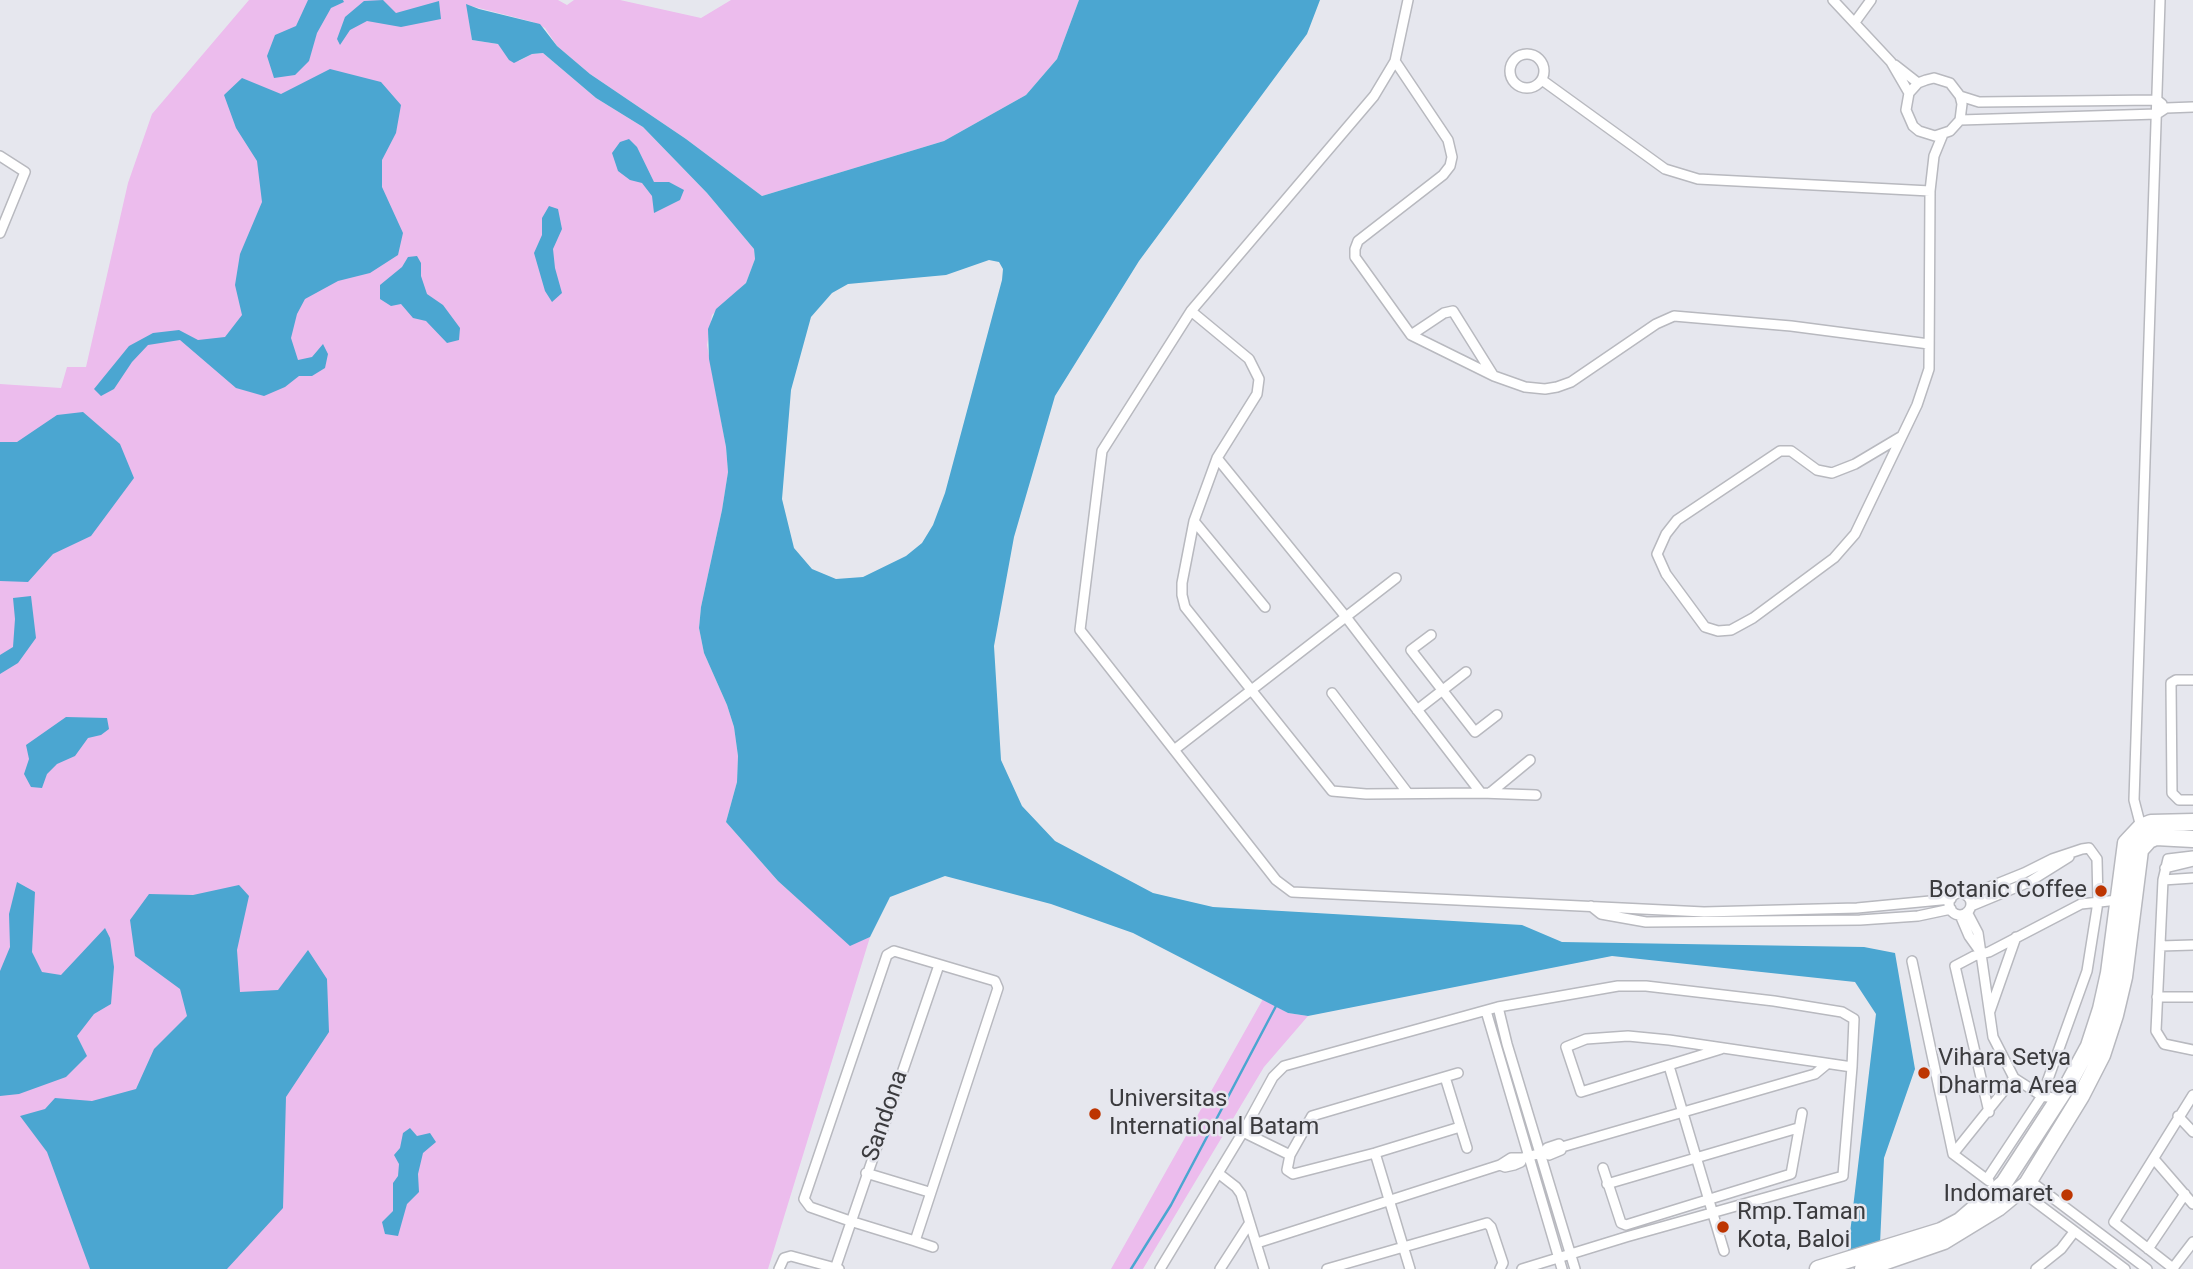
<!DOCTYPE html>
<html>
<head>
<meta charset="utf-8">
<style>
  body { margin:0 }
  canvas { display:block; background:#e6e7ee }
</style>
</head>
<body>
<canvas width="2193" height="1269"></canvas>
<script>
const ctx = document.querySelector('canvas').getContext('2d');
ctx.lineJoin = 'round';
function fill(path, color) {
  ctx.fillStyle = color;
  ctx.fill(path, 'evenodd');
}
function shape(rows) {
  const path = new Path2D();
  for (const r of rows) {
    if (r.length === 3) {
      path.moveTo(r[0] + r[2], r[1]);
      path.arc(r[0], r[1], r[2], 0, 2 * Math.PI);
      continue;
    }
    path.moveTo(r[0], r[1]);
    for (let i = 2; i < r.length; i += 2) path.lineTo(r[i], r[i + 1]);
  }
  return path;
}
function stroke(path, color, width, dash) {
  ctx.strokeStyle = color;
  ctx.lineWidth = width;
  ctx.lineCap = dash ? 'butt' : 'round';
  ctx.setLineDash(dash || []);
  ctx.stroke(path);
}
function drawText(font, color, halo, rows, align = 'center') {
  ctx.font = font + ' Roboto,sans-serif';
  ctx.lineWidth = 5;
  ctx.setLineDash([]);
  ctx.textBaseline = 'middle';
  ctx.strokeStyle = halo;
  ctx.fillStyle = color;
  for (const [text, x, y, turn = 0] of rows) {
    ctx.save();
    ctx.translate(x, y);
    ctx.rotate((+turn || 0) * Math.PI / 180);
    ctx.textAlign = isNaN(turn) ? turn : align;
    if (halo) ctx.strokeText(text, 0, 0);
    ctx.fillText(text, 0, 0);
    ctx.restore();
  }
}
fill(shape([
  [249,0,558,0,567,5,574,0,620,0,701,18,731,0,1079,0,1057,59,1026,95,944,141,762,196,686,139,590,74,557,46,545,28,533,22,467,5,472,40,498,44,519,61,532,54,543,53,596,98,643,127,707,193,754,249,755,259,746,283,712,315,707,345,726,447,728,472,722,510,701,607,699,628,704,653,727,705,734,727,738,756,737,782,726,822,778,881,850,945,870,937,768,1269,0,1269,0,384,61,388,67,367,86,367,128,183,152,114],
  [1263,999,1288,1013,1308,1016,1264,1067,1143,1269,1111,1269]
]), '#ecbced');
fill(shape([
  [308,0,343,0,344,2,331,8,317,33,309,61,295,75,274,78,267,56,275,35,296,26],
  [383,0,396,13,439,1,441,19,401,27,367,21,350,30,340,45,337,39,345,17,364,1],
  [1079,0,1320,0,1307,34,1139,261,1055,396,1014,537,994,646,1001,760,1022,806,1055,841,1153,893,1213,907,1522,925,1562,942,1864,947,1895,953,1915,1069,1884,1158,1880,1244,1858,1250,1848,1250,1876,1014,1855,982,1612,956,1308,1016,1288,1013,1133,933,1051,904,945,876,890,897,870,937,850,946,778,881,726,822,737,782,738,756,734,727,727,705,704,653,699,628,701,607,722,510,728,472,726,447,709,359,708,329,716,309,746,283,755,259,754,249,707,193,643,127,596,98,543,53,532,54,514,63,509,60,498,44,472,40,466,4,479,9,540,24,557,46,590,74,686,139,762,196,944,141,1026,95,1057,59],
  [989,260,999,262,1003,269,1002,280,945,493,933,525,922,543,906,556,863,577,836,579,812,569,794,548,782,499,791,390,811,317,832,293,848,284,946,275],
  [330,69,381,82,401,105,396,133,382,160,382,187,403,233,398,255,370,273,338,281,305,299,297,314,291,338,298,360,312,357,323,344,328,354,325,368,312,376,299,376,285,387,264,396,236,388,180,340,148,345,132,362,114,389,101,396,94,389,129,346,153,333,179,330,198,340,225,337,242,315,235,285,240,254,262,202,257,161,236,128,224,95,242,78,281,94],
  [629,139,637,147,654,182,669,182,684,190,680,200,654,213,652,196,642,183,630,180,618,171,612,153,620,142],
  [549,206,558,209,562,229,553,249,555,268,562,293,552,302,545,291,534,253,542,235,542,218],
  [417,256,421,263,421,276,427,294,443,305,460,328,459,340,447,343,426,321,413,318,401,304,391,306,380,299,380,285,402,267,408,257],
  [83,412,120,444,134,478,91,536,53,554,28,582,0,581,0,442,17,442,57,415],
  [31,596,36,638,18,663,0,674,0,655,13,647,15,619,13,598],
  [66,717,107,718,109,729,101,735,88,738,75,756,57,764,47,774,42,788,31,787,24,774,29,759,26,745],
  [17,882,35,892,32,952,42,972,61,975,105,928,110,938,114,967,111,1004,94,1014,77,1036,87,1056,66,1077,19,1094,0,1096,0,971,10,947,9,914],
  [239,885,249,896,237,950,240,992,278,990,308,950,327,979,329,1032,286,1097,283,1208,227,1269,90,1269,47,1152,20,1116,45,1109,55,1098,92,1101,136,1089,154,1049,187,1016,180,989,135,956,130,920,149,894,193,895],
  [410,1128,417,1136,430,1133,436,1142,423,1153,418,1174,419,1192,407,1204,398,1236,385,1234,382,1222,393,1211,393,1183,398,1176,399,1164,394,1155,400,1148,403,1133]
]), '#4ba6d1');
stroke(shape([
  [1131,1269,1171,1205,1276,1006]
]), '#4ba6d1', 2.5);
const street = shape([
  [1408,0,1395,61,1374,96,1191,311,1102,451,1080,630,1276,880,1292,892,1704,912,1857,908,1951,899],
  [1833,0,1891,62,1909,93,1906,110,1913,126,1919,131,1935,136,1950,131,1960,120,1962,104,1960,96,1950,83,1934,78,1926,80,1918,83,1909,93],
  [1855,22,1871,0],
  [1527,71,17],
  [1395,61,1448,140,1452,157,1450,166,1443,175,1358,241,1355,249,1355,257,1411,335,1494,376,1525,387,1545,389,1557,387,1571,382,1656,324,1674,316,1791,326,1929,344],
  [1895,65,1918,83],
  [1542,80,1665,169,1698,179,1930,191],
  [1960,96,1979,102,2157,100,2162,104],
  [1960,120,2157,114,2166,108,2193,107],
  [0,156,25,172,0,233],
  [1191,311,1249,359,1259,379,1257,394,1217,458,1194,521,1182,583,1182,595,1185,607,1332,791,1366,794,1481,793,1536,795],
  [1411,335,1444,313,1453,311,1493,375],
  [1902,436,1855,464,1832,473,1817,470,1791,451,1780,451,1677,520,1666,534,1657,554,1666,574,1705,627,1718,631,1731,630,1753,618,1834,558,1855,534,1917,405,1929,369,1930,191,1934,156,1943,134],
  [1217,458,1346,617,1481,793],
  [1194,521,1265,607],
  [1431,635,1411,650,1475,732,1497,715],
  [2193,680,2176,680,2171,683,2172,793,2179,800,2193,800],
  [1332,693,1407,792],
  [1417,710,1466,672],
  [1174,750,1396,578],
  [1490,793,1530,760],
  [2141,827,2134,800,2160,0],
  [2193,856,2168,859,2163,880,2156,1031,2164,1044,2193,1050],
  [2165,868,2193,861],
  [2163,880,2193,878],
  [1960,904,11],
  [1967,896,2024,873,2052,859,2082,849,2089,848,2097,859,2098,902,2087,971,2042,1096,1987,1179],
  [1591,906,1601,914,1646,922,1860,920,1918,916,1951,909],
  [1971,906,2029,882,2069,857],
  [1967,912,1978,933,1993,1037,2014,1078,2042,1096,2059,1099],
  [1960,915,1969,936,1979,950],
  [2160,946,2193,945],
  [1912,961,1953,1154,1989,1181],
  [2157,997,2193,997],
  [1498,1007,1507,1044,1575,1269],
  [1486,1011,1562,1269],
  [1990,1011,2016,937],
  [1721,1049,1581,1092,1566,1047,1586,1039,1628,1036,1669,1040,1852,1067],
  [1669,1066,1724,1251],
  [1458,1073,1312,1116,1290,1155,1287,1170,1293,1174,1375,1153,1460,1127],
  [1445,1077,1467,1148],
  [1989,1112,1955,966,1974,956,1989,952,2081,904,2118,900],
  [2178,1116,2193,1132],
  [1243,1132,1290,1155],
  [1546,1152,1547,1148,1559,1144,1562,1147,1815,1074,1827,1064],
  [1375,1153,1410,1269],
  [1953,1154,2014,1078],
  [2154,1159,2193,1204],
  [1500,1165,1505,1167,1514,1165,1521,1162,1522,1158],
  [1603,1168,1621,1223,1626,1225,1791,1174,1802,1113],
  [866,1173,929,1192],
  [1218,1173,1236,1187,1241,1194,1264,1269],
  [2029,1180,2147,1269],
  [1607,1184,1798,1128],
  [2021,1191,2125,1269],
  [915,1241,998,988,995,981,894,951,887,955,804,1199,810,1207,850,1221,915,1241,933,1247],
  [1257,1243,1500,1165,1511,1158,1522,1158,1546,1152,1549,1155,1561,1150,1562,1147],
  [2148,1249,2185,1194],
  [2173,1268,2193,1242],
  [779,1269,784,1258,791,1256,839,1269],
  [835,1269,939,965],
  [1160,1269,1243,1132,1273,1077,1284,1066,1498,1007,1618,986,1646,986,1774,1001,1842,1012,1854,1019,1852,1067,1843,1175],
  [1220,1269,1249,1224],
  [1327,1269,1487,1223,1491,1227,1503,1263,1500,1269],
  [1522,1269,1626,1237,1843,1176],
  [2036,1269,2061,1249,2074,1232],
  [2174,1269,2114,1222,2193,1095]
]);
const highway = shape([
  [1818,1269,1941,1231,1960,1221,2004,1183,2069,1083,2089,1046,2101,1009,2109,973,2126,843,2141,827,2151,823,2193,822],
  [1863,1269,1944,1241,1998,1208,2027,1184,2081,1096,2102,1055,2115,1015,2124,977,2140,850,2149,840,2156,837,2193,839]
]);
stroke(street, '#b8b9bf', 12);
stroke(highway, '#b8b9bf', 19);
stroke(street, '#fff', 9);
stroke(highway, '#fff', 16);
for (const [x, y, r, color] of [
  [2101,891,7,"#bd3501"],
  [1924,1073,7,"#bd3501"],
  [1095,1114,7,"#bd3501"],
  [2067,1195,7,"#bd3501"],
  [1723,1227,7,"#bd3501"]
]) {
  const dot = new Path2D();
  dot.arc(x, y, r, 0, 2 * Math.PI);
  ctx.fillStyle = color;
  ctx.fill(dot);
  stroke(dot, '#e6e7ee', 2.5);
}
drawText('24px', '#3b3b3e', '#e6e7ee', [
  ["Botanic Coffee",2087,891,"right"],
  ["Vihara Setya",1938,1059],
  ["Dharma Area",1938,1087],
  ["Universitas",1109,1100],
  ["International Batam",1109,1128],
  ["Indomaret",2053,1195,"right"],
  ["Rmp.Taman",1737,1213],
  ["Kota, Baloi",1737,1241]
], 'left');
drawText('24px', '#3b3b3e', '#e6e7ee', [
  ["Sandona",886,1116,-71]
]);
</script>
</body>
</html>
